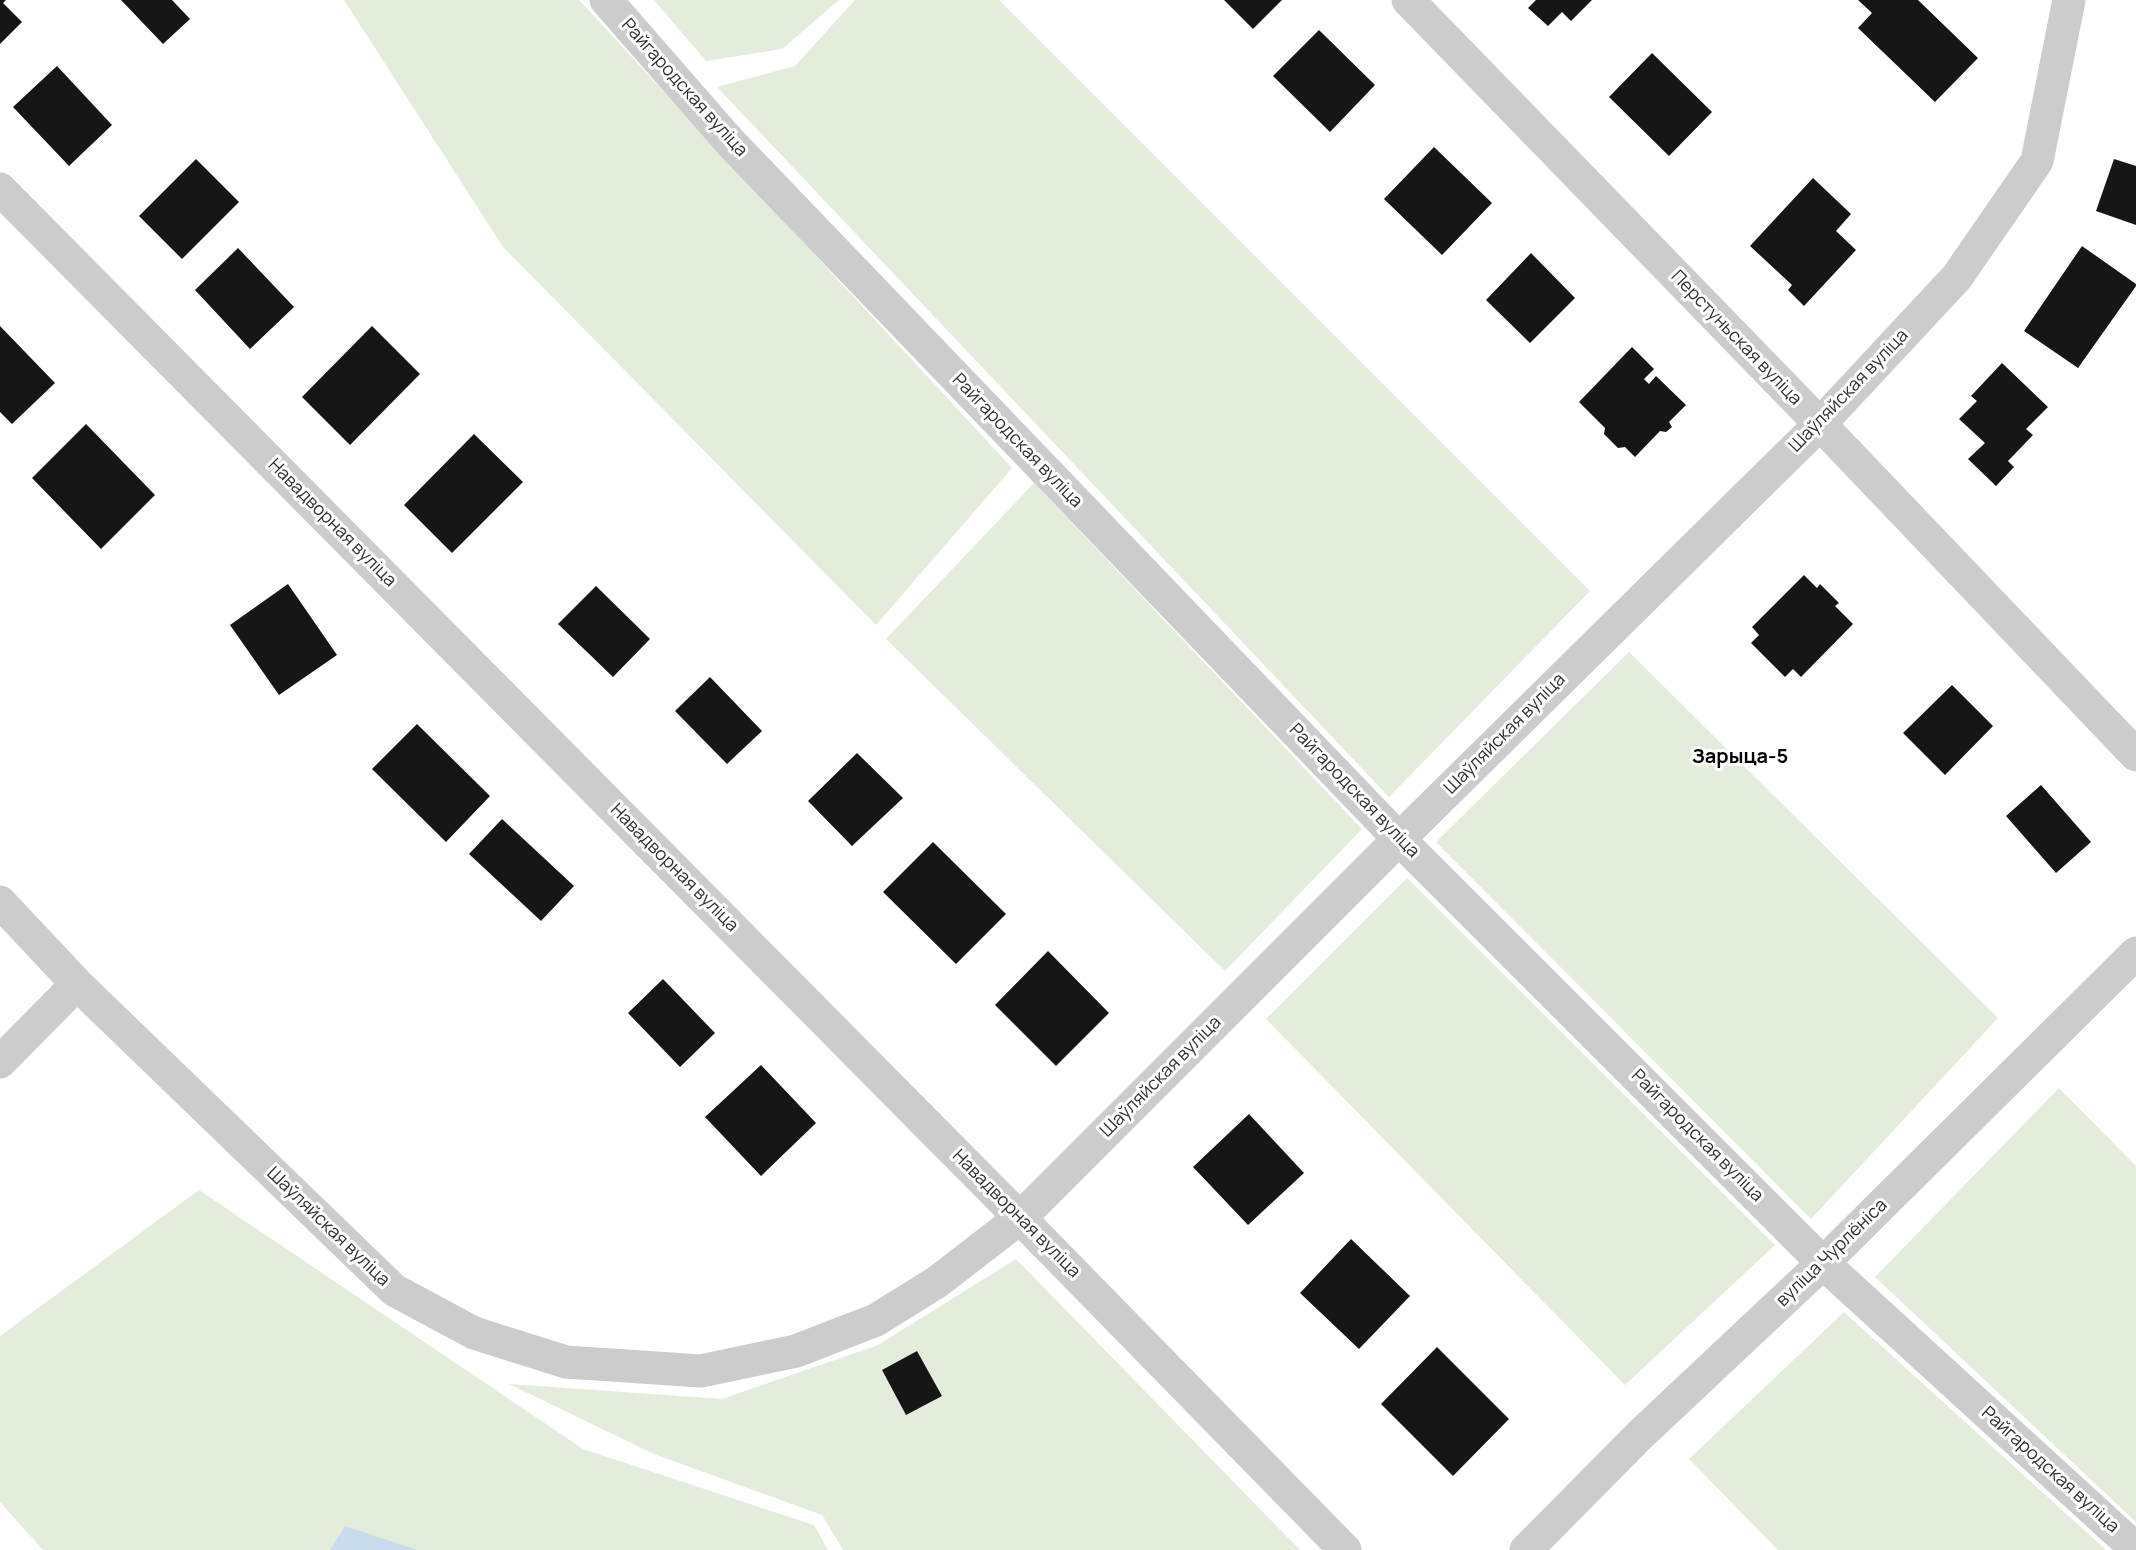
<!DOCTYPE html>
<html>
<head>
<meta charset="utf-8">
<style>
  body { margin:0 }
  canvas { display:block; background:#fff }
</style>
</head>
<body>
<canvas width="2136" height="1550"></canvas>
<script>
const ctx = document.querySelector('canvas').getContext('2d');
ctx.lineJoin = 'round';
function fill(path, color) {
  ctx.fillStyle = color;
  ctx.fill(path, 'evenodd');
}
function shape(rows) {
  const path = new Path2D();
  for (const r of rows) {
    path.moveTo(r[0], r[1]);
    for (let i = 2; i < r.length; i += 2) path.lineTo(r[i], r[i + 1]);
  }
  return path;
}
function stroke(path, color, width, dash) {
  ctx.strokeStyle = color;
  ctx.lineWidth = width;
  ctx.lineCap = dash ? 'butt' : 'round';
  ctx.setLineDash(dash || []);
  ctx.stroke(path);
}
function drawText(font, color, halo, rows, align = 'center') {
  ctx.font = font + ' Manrope,sans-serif';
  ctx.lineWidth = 6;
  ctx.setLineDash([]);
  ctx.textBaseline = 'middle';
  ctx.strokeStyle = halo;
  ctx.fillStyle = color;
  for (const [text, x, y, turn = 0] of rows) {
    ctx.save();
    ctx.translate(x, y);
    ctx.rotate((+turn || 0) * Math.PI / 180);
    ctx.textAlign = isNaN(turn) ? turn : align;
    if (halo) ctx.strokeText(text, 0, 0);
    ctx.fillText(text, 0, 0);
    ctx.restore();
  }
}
fill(shape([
  [344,0,579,0,1012,468,876,625,503,247],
  [654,0,839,0,782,49,706,61],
  [855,0,999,0,1590,591,1389,797,717,87,795,66],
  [1034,483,1362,829,1225,971,886,639],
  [1629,652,1998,1018,1811,1219,1436,842],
  [1407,878,1775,1245,1625,1385,1266,1019],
  [2059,1088,2136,1166,2136,1522,1875,1277],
  [199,1190,583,1449,814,1525,828,1550,43,1550,0,1502,0,1336],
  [1016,1259,1300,1550,843,1550,822,1515,654,1454,509,1384,722,1399,878,1345],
  [917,1351,941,1396,906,1415,882,1370],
  [1844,1312,2106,1550,1778,1550,1689,1459]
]), '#e4eddc');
fill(shape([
  [345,1526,417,1550,330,1550]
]), '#c8dced');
fill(shape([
  [0,0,6,0,3,3,22,22,0,44],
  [121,0,172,0,190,19,163,44],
  [1224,0,1282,0,1253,29],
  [1536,0,1592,0,1571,21,1562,12,1548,26,1528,8],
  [1858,0,1918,0,1978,58,1935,102,1858,28,1872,13],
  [1319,30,1375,85,1330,132,1273,76],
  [1652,53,1712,112,1669,156,1609,97],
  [57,66,112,125,69,166,13,107],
  [1434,147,1492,203,1442,255,1384,199],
  [196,159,239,202,182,259,139,216],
  [2114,159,2136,166,2136,225,2096,211],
  [1813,178,1851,214,1836,231,1856,250,1804,306,1788,290,1792,285,1750,246],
  [2082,246,2136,284,2136,286,2078,368,2024,331],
  [238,248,294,307,250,349,195,290],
  [1531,253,1575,298,1530,343,1486,300],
  [0,326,55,383,12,424,0,412],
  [372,326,420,374,350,445,302,397],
  [1632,347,1654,369,1644,379,1649,384,1656,376,1686,405,1669,422,1672,427,1666,432,1660,431,1635,457,1625,447,1618,448,1604,434,1605,428,1579,402],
  [2002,363,2048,407,2026,429,2033,435,2008,461,2014,467,1996,486,1968,459,1985,443,1959,419,1977,401,1971,396],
  [86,424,155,495,101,549,32,478],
  [474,434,523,482,452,553,404,505],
  [1804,575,1817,588,1820,584,1839,603,1835,606,1853,624,1801,677,1793,669,1785,677,1751,643,1759,635,1752,627],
  [288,584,337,655,279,695,230,625],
  [596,586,650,639,613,677,558,624],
  [710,677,762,731,727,764,675,711],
  [1952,685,1993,726,1945,775,1903,733],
  [417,724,490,796,446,842,372,769],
  [857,753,903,798,852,846,808,801],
  [2041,785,2091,842,2056,873,2006,816],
  [502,819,574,886,541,921,469,854],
  [933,842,1006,914,956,964,883,892],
  [1048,951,1109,1013,1056,1066,995,1005],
  [663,979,715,1033,680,1067,628,1013],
  [761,1065,816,1123,761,1176,705,1117],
  [1249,1114,1304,1173,1248,1225,1193,1167],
  [1351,1239,1410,1296,1359,1349,1300,1293],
  [1437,1347,1509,1419,1453,1476,1381,1404],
  [917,1351,942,1396,906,1415,882,1370]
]), '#161616');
stroke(shape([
  [606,0,730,142,1399,839,1823,1263,2136,1549],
  [1408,0,1820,424,2136,755],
  [0,189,1020,1218,1345,1550],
  [0,902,77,984,394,1290,474,1333,566,1362,701,1371,796,1351,876,1320,937,1282,1020,1218,1399,839,1820,424,1957,277,2037,161,2069,0],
  [0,1062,77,984],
  [1526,1550,1640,1435,1823,1263,2136,953]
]), '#ccc', 33);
drawText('18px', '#2f2f2f', '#fff', [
  ["Райгародская вуліца",684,88,48],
  ["Перстуньская вуліца",1736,338,46],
  ["Шаўляйская вуліца",1849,391,-46],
  ["Райгародская вуліца",1017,441,46],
  ["Навадворная вуліца",332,523,45],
  ["Шаўляйская вуліца",1505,734,-45],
  ["Райгародская вуліца",1354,791,46],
  ["Навадворная вуліца",674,868,45],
  ["Шаўляйская вуліца",1161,1077,-45],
  ["Райгародская вуліца",1697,1136,45],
  ["Навадворная вуліца",1016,1214,45],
  ["Шаўляйская вуліца",328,1227,44],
  ["вуліца Чурлёніса",1832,1253,-44],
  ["Райгародская вуліца",2050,1470,42]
]);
drawText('bold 20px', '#000', '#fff', [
  ["Зарыца-5",1740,757]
]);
</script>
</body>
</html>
